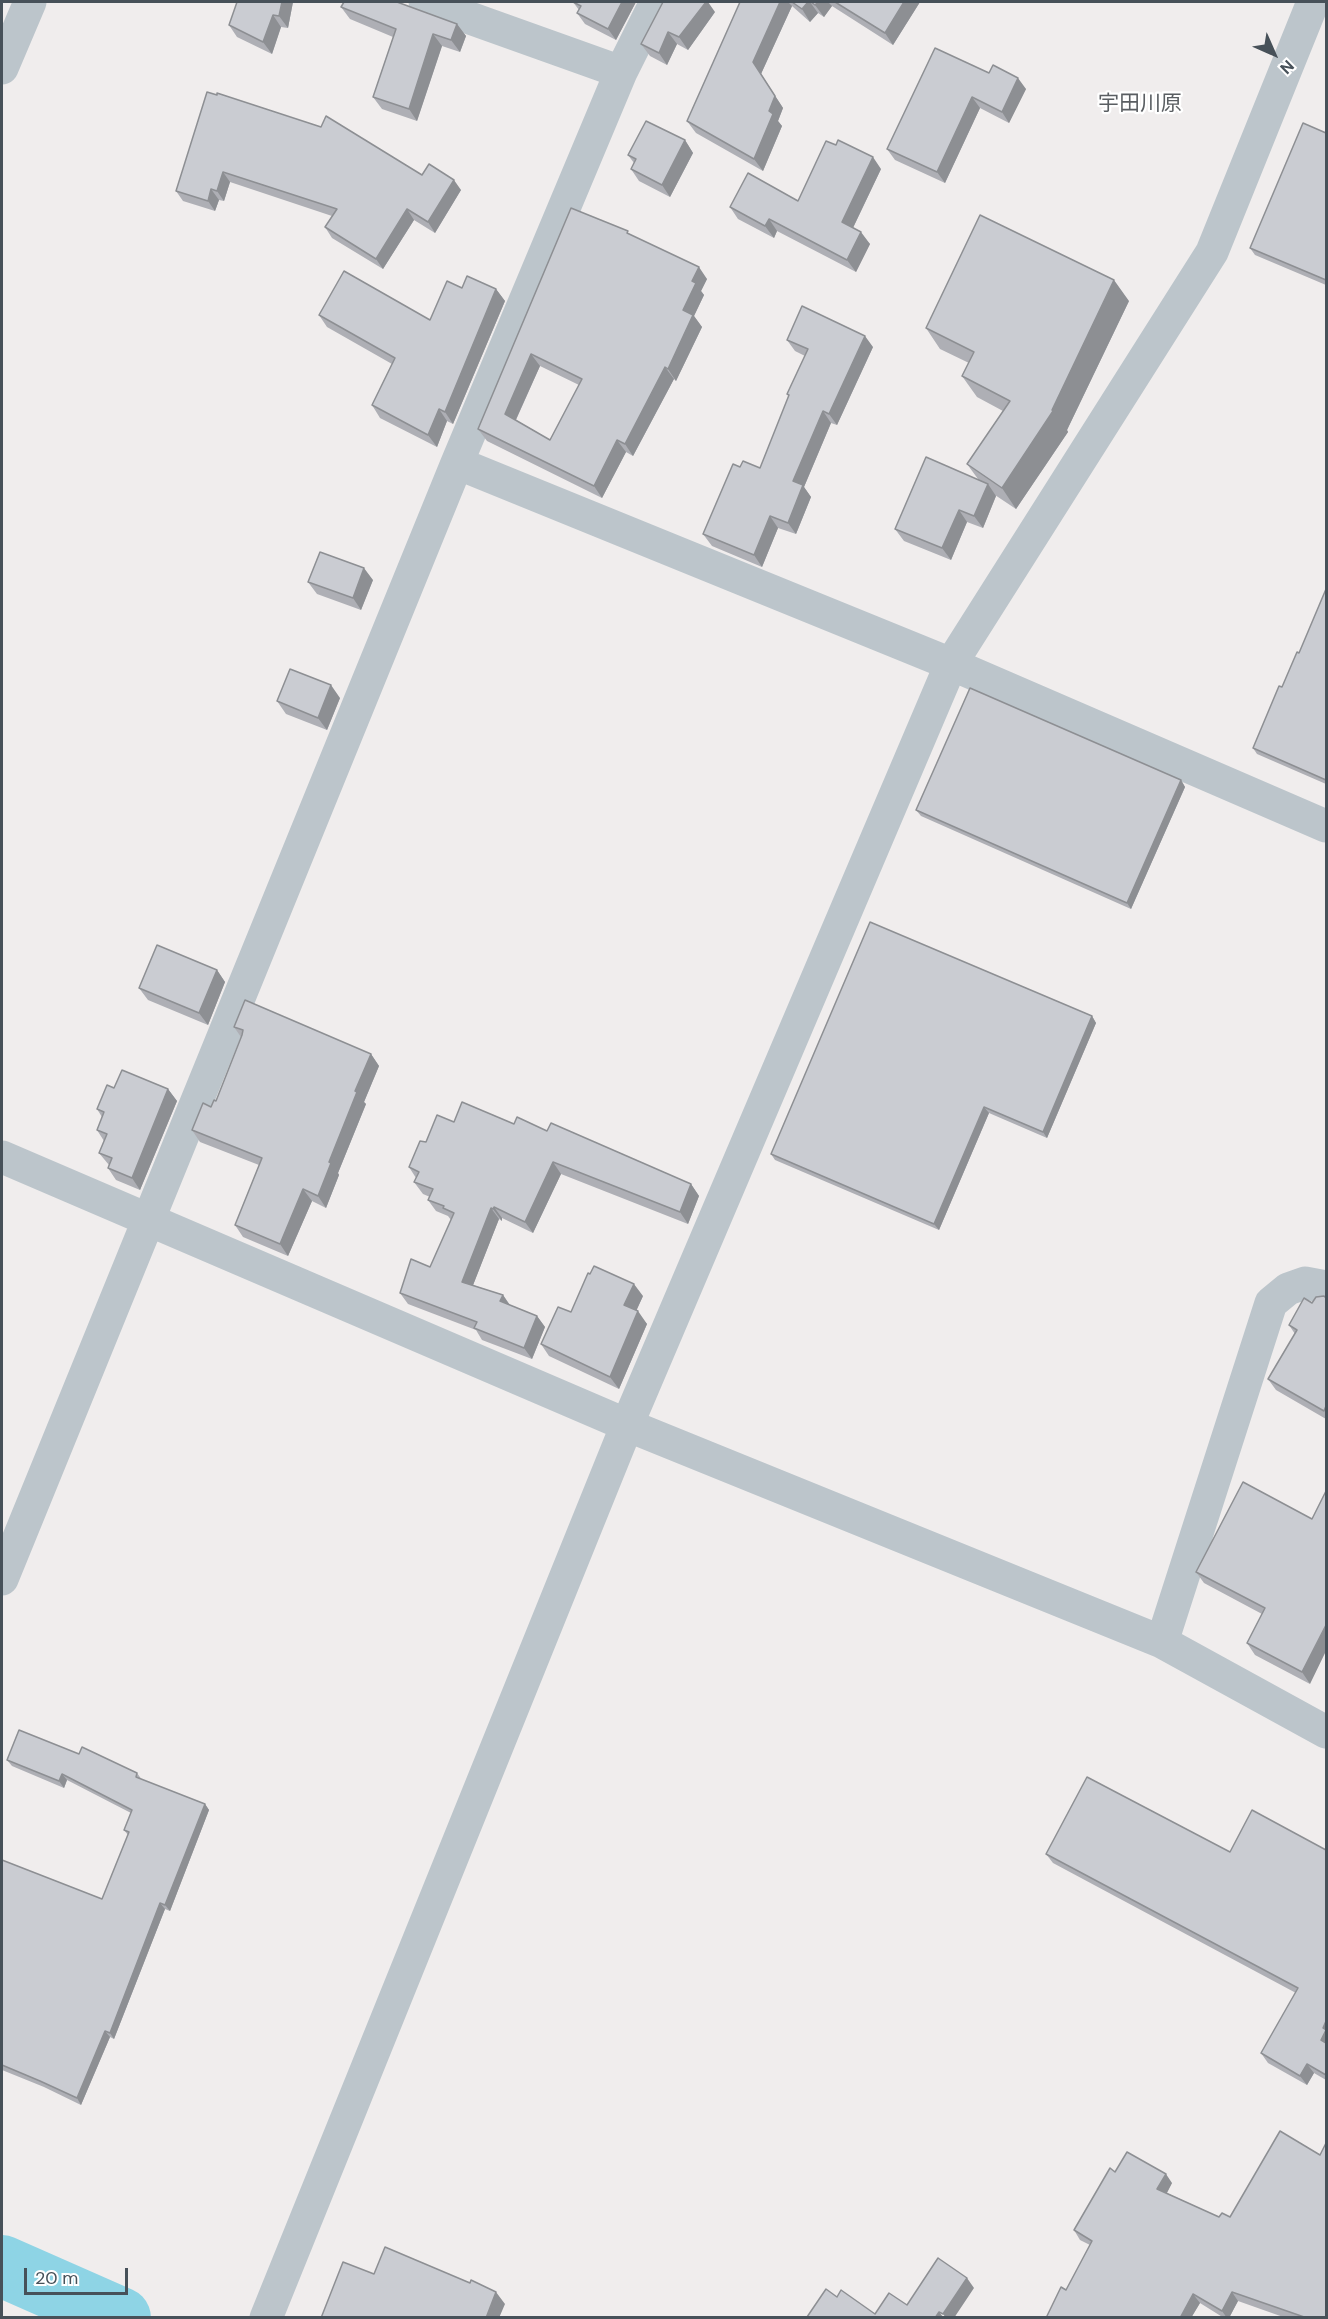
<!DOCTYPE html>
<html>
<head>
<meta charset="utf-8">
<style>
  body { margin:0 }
  #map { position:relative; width:1328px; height:2319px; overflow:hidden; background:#f0eded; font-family:"DM Sans",sans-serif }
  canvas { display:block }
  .frame { position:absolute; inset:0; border:3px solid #475159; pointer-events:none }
  .north { position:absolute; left:1244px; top:24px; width:60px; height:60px; -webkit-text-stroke:4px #fff; paint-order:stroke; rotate:135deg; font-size:16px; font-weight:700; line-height:24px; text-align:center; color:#475159 }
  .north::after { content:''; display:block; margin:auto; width:21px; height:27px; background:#475159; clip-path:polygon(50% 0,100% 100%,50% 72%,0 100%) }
  .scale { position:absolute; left:24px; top:2268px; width:104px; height:27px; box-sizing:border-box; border:3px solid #475159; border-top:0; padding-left:8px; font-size:18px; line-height:21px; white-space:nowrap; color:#475159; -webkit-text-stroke:4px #fff; paint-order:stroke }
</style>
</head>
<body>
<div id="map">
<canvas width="1328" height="2319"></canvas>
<div class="frame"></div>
<div class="north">N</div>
<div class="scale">20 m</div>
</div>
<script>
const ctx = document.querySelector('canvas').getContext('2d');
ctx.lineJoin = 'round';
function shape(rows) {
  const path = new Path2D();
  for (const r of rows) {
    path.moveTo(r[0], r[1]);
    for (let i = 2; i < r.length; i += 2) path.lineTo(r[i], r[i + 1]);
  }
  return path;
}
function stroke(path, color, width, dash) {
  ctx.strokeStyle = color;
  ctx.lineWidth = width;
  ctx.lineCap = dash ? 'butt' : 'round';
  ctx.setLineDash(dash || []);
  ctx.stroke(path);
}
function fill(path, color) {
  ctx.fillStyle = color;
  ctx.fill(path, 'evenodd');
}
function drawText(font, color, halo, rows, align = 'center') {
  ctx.font = font + ' "DM Sans","Noto Sans JP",sans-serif';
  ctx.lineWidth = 4.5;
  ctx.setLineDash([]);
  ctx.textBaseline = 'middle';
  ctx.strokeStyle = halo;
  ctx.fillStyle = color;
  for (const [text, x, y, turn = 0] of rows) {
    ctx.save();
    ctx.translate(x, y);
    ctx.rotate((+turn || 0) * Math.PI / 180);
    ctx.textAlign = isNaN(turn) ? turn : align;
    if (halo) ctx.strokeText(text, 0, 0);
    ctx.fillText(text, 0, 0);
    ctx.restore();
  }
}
stroke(shape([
  [2,2266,120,2318]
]), '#8ed4e5', 62);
stroke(shape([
  [425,2,621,72],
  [2,68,30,2],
  [457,463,951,664,1326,826],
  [2,1157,627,1425,1162,1642,1326,1732],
  [2,1579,457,463,621,72,656,2],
  [1162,1642,1271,1303,1288,1289,1305,1283,1321,1286,1326,1290],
  [266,2318,627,1425,951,664,1212,252,1313,2]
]), '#bcc5cb', 33);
fill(shape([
  [237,2,293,2,288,28,281,27,272,54,237,37,229,25],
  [573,2,636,2,616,40,585,24,577,13,579,10],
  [740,2,920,2,893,45,832,6,824,17,818,13,810,22,792,6,761,74,783,108,778,121,782,126,763,171,696,133,687,121],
  [341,7,457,24,466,36,460,52,442,46,417,121,382,109,373,97,393,37,350,19],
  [715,12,688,50,677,44,667,65,650,56,641,44],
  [989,73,1026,89,1009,123,980,108,945,183,895,160,887,149],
  [207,92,422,175,461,190,435,233,414,220,383,269,332,238,325,227,332,216,230,182,224,201,219,200,215,211,183,201,176,191],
  [1326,133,1326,285,1255,255,1250,248],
  [685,140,693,153,670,197,639,181,631,169,634,163,628,155],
  [881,169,853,228,870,244,856,272,777,231,774,238,738,219,730,207,798,201],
  [571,208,630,234,707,279,701,291,704,295,694,316,702,327,676,381,674,379,633,456,626,452,602,498,487,441,478,429],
  [540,366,579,385,550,440,516,420],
  [462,288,496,289,505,301,453,424,447,421,437,447,380,418,372,405,392,364,327,327,319,315,430,320],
  [1129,301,1067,430,1068,432,1016,509,995,495,996,496,983,528,967,522,951,560,904,541,895,529,978,479,967,464,1003,411,977,397,962,376,969,363,940,349,926,328],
  [787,340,873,347,837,425,831,423,804,487,811,497,796,534,778,528,762,567,712,546,703,534,740,467,760,468,789,397,787,394,805,356,795,351],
  [373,580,361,610,317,594,308,582],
  [1326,589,1326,784,1257,754,1253,748,1282,687,1299,653],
  [340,698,327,730,286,714,277,701],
  [1181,780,1185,787,1131,909,921,816,916,810],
  [217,970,225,982,208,1025,148,1000,139,988],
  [1092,1016,1096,1023,1047,1138,989,1113,939,1230,775,1160,771,1154],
  [234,1027,371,1054,379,1066,364,1102,366,1104,338,1173,339,1175,326,1208,312,1201,288,1256,243,1237,235,1225,259,1165,200,1142,192,1130,216,1101,241,1037],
  [114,1088,168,1089,177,1101,140,1190,116,1180,108,1168,109,1165,99,1153,104,1141,97,1130,102,1117,97,1109],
  [454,1122,514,1124,547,1131,691,1184,699,1196,688,1224,561,1174,533,1233,502,1218,502,1221,499,1219,473,1285,503,1295,510,1305,537,1316,545,1327,532,1359,482,1340,476,1330,408,1304,400,1293,430,1267,451,1220,448,1216,436,1211,428,1200,430,1197,423,1194,414,1182,416,1178,409,1167,426,1142],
  [643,1296,636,1311,647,1324,619,1389,549,1356,541,1344],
  [1326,1298,1326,1419,1276,1390,1268,1379,1295,1334,1289,1325,1312,1303],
  [1243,1482,1310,1684,1255,1655,1247,1643,1262,1614,1204,1583,1196,1572],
  [79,1754,137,1773,142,1780,205,1804,209,1810,170,1911,165,1909,114,2039,110,2037,81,2105,44,2087,2,2070,2,1860,102,1899,128,1835,124,1830,131,1813,67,1780,64,1788,12,1766,7,1760],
  [1326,1850,1326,2080,1314,2073,1307,2085,1268,2063,1261,2053,1296,1993,1053,1863,1046,1854,1230,1852],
  [1320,2155,1326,2318,1286,2318,1238,2301,1229,2318,1224,2318,1200,2303,1191,2318,1046,2318,1066,2290,1090,2245,1080,2240,1074,2230,1115,2172,1172,2183,1167,2193,1219,2217,1230,2217]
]), '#aeafb5');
fill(shape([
  [282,2,293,2,288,28,279,16],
  [622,2,636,2,616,40,608,29],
  [706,2,708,2,715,12,688,50,679,37],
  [780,2,788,2,792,6,761,74,783,108,778,121,782,126,763,171,754,159,769,111,753,62],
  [808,2,810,2,818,13,810,22,802,9],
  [818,2,828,2,832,6,824,17,815,5],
  [904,2,920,2,893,45,885,33],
  [273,15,281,27,272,54,263,42],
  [457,24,466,36,460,52,451,40],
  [668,32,677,44,667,65,659,53],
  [433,34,442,46,417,121,409,109],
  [1018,78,1026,89,1009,123,1002,112],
  [972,97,980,108,945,183,937,172],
  [685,140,693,153,670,197,662,185],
  [873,157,881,169,850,234,842,222],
  [223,172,230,182,224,201,217,191],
  [454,180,461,190,435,233,428,222],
  [211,189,219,200,215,211,208,201],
  [407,209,414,220,383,269,376,259],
  [769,219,777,231,774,238,765,226],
  [861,232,870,244,856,272,847,260],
  [699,267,707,279,701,291,704,295,694,316,702,327,676,381,668,369,683,310,692,281],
  [1114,280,1129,301,1067,430,1068,432,1016,509,1002,488,1052,410],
  [496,289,505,301,453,424,445,412],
  [865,336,873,347,837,425,829,414],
  [531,354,540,366,513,426,505,414],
  [665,367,674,379,633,456,625,444],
  [439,409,447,421,437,447,428,435],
  [823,411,831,423,804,487,811,497,796,534,788,523,793,481],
  [617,440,626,452,602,498,594,486],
  [988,484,996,496,983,528,974,516],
  [959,510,967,522,951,560,942,548],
  [770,516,778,528,762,567,754,555],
  [364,568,373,580,361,610,353,598],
  [331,685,340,698,327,730,318,718],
  [1181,780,1185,787,1131,909,1127,903],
  [217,970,225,982,208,1025,199,1013],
  [1092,1016,1096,1023,1047,1138,1043,1132],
  [371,1054,379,1066,364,1102,366,1104,338,1173,339,1175,326,1208,318,1196,329,1162,355,1091],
  [168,1089,177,1101,140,1190,132,1178],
  [984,1107,989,1113,939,1230,934,1224],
  [553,1162,561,1174,533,1233,525,1222],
  [691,1184,699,1196,688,1224,680,1212],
  [303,1189,312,1201,288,1256,280,1244],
  [494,1207,502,1218,502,1221,493,1209],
  [491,1208,499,1219,470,1293,462,1282],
  [634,1284,643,1296,633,1318,624,1305],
  [503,1295,511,1307,500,1301],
  [638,1311,647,1324,619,1389,610,1377],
  [537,1316,545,1327,532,1359,524,1348],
  [1326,1625,1326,1651,1310,1684,1302,1672],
  [62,1774,67,1780,64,1788,59,1781],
  [205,1804,209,1810,170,1911,165,1905],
  [160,1903,165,1909,114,2039,110,2033],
  [1326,2021,1326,2048,1321,2040,1323,2028],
  [105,2031,110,2037,81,2105,77,2098],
  [1307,2064,1314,2073,1307,2085,1300,2076],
  [1166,2174,1172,2183,1164,2198,1157,2189],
  [967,2278,974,2288,954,2318,946,2318,943,2314],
  [496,2292,505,2304,499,2318,486,2318],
  [1232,2292,1238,2301,1229,2318,1227,2318,1222,2311],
  [1193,2294,1200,2303,1191,2318,1180,2318],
  [939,2312,944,2318,935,2318]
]), '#8d8f93');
const building = shape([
  [237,2,282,2,279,16,273,15,263,42,229,25,237,2],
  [344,2,397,2,457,24,451,40,433,34,409,109,373,97,396,29,341,7,344,2],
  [573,2,622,2,608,29,577,13,581,6,573,2],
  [663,2,706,2,679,37,668,32,659,53,641,44,663,2],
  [740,2,780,2,753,62,775,96,769,111,773,114,754,159,687,121,740,2],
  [792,2,808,2,802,9,792,2],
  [811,2,818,2,815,5,811,2],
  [835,2,904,2,885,33,835,2],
  [935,48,989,73,993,65,1018,78,1002,112,972,97,937,172,887,149,935,48],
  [207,92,217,95,217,93,321,127,326,116,422,175,429,164,454,180,428,222,407,209,376,259,325,227,337,209,223,172,217,191,211,189,208,201,176,191,207,92],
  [646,121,685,140,662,185,631,169,636,159,628,155,646,121],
  [1303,123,1326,133,1326,280,1250,248,1303,123],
  [838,140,873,157,842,222,861,232,847,260,769,219,765,226,730,207,748,173,798,201,826,141,836,145,838,140],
  [571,208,628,231,627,233,699,267,692,281,696,283,683,310,693,315,668,369,665,367,625,444,617,440,594,486,478,429,571,208],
  [531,354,582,379,550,440,505,414,531,354],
  [980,215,1114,280,1052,410,1053,411,1002,488,967,464,1010,401,962,376,974,352,926,328,980,215],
  [344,271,430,320,447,281,462,288,467,276,496,289,445,412,439,409,428,435,372,405,395,358,319,315,344,271],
  [802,306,865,336,829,414,823,411,793,481,803,485,788,523,770,516,754,555,703,534,733,464,740,467,743,461,760,468,789,395,787,394,808,349,787,340,802,306],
  [926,457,988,484,974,516,959,510,942,548,895,529,926,457],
  [320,552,364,568,353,598,308,582,320,552],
  [1326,589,1326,780,1253,748,1279,686,1282,687,1297,652,1299,653,1326,589],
  [290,669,331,685,318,718,277,701,290,669],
  [970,688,1181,780,1127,903,916,810,970,688],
  [870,922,1092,1016,1043,1132,984,1107,934,1224,771,1154,870,922],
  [157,945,217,970,199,1013,139,988,157,945],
  [245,1000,371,1054,355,1091,357,1092,329,1162,331,1163,318,1196,303,1189,280,1244,235,1225,262,1158,192,1130,203,1103,211,1107,214,1100,216,1101,242,1035,243,1030,234,1027,245,1000],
  [122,1070,168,1089,132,1178,108,1168,112,1158,99,1153,107,1134,97,1130,104,1112,97,1109,107,1085,114,1088,122,1070],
  [462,1102,514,1124,517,1117,547,1131,551,1123,691,1184,680,1212,553,1162,525,1222,494,1207,493,1209,491,1208,462,1282,503,1295,500,1301,537,1316,524,1348,474,1328,477,1322,400,1293,411,1259,430,1267,454,1213,443,1208,444,1206,428,1200,433,1189,414,1182,419,1172,409,1167,420,1141,426,1142,437,1115,454,1122,462,1102],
  [594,1266,634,1284,624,1305,638,1311,610,1377,541,1344,558,1307,571,1312,588,1273,590,1274,594,1266],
  [1324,1296,1326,1298,1326,1406,1324,1411,1268,1379,1297,1330,1289,1325,1304,1298,1312,1303,1316,1297,1324,1296],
  [1243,1482,1312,1519,1326,1491,1326,1625,1302,1672,1247,1643,1265,1608,1196,1572,1243,1482],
  [19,1730,79,1754,82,1747,137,1773,136,1777,205,1804,165,1905,160,1903,110,2033,105,2031,77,2098,40,2081,2,2065,2,1860,102,1899,129,1832,124,1830,132,1810,62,1774,59,1781,7,1760,19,1730],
  [1087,1777,1230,1852,1252,1810,1326,1850,1326,2021,1323,2028,1326,2030,1321,2040,1326,2043,1326,2075,1307,2064,1300,2076,1261,2053,1298,1988,1046,1854,1087,1777],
  [1280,2131,1320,2155,1326,2143,1326,2318,1307,2318,1232,2292,1222,2311,1193,2294,1180,2318,1046,2318,1061,2287,1066,2290,1092,2241,1074,2230,1110,2168,1115,2172,1127,2152,1166,2174,1157,2189,1219,2217,1222,2213,1230,2217,1280,2131],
  [385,2247,470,2283,471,2280,496,2292,486,2318,321,2318,343,2262,374,2274,385,2247],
  [938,2258,967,2278,943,2314,939,2312,935,2318,807,2317,826,2289,837,2297,841,2290,875,2314,889,2293,907,2305,938,2258]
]);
fill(building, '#caccd2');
stroke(building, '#8d8f93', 1.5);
drawText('21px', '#5a5e62', '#fff', [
  ["宇田川原",1140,104]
]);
</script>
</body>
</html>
